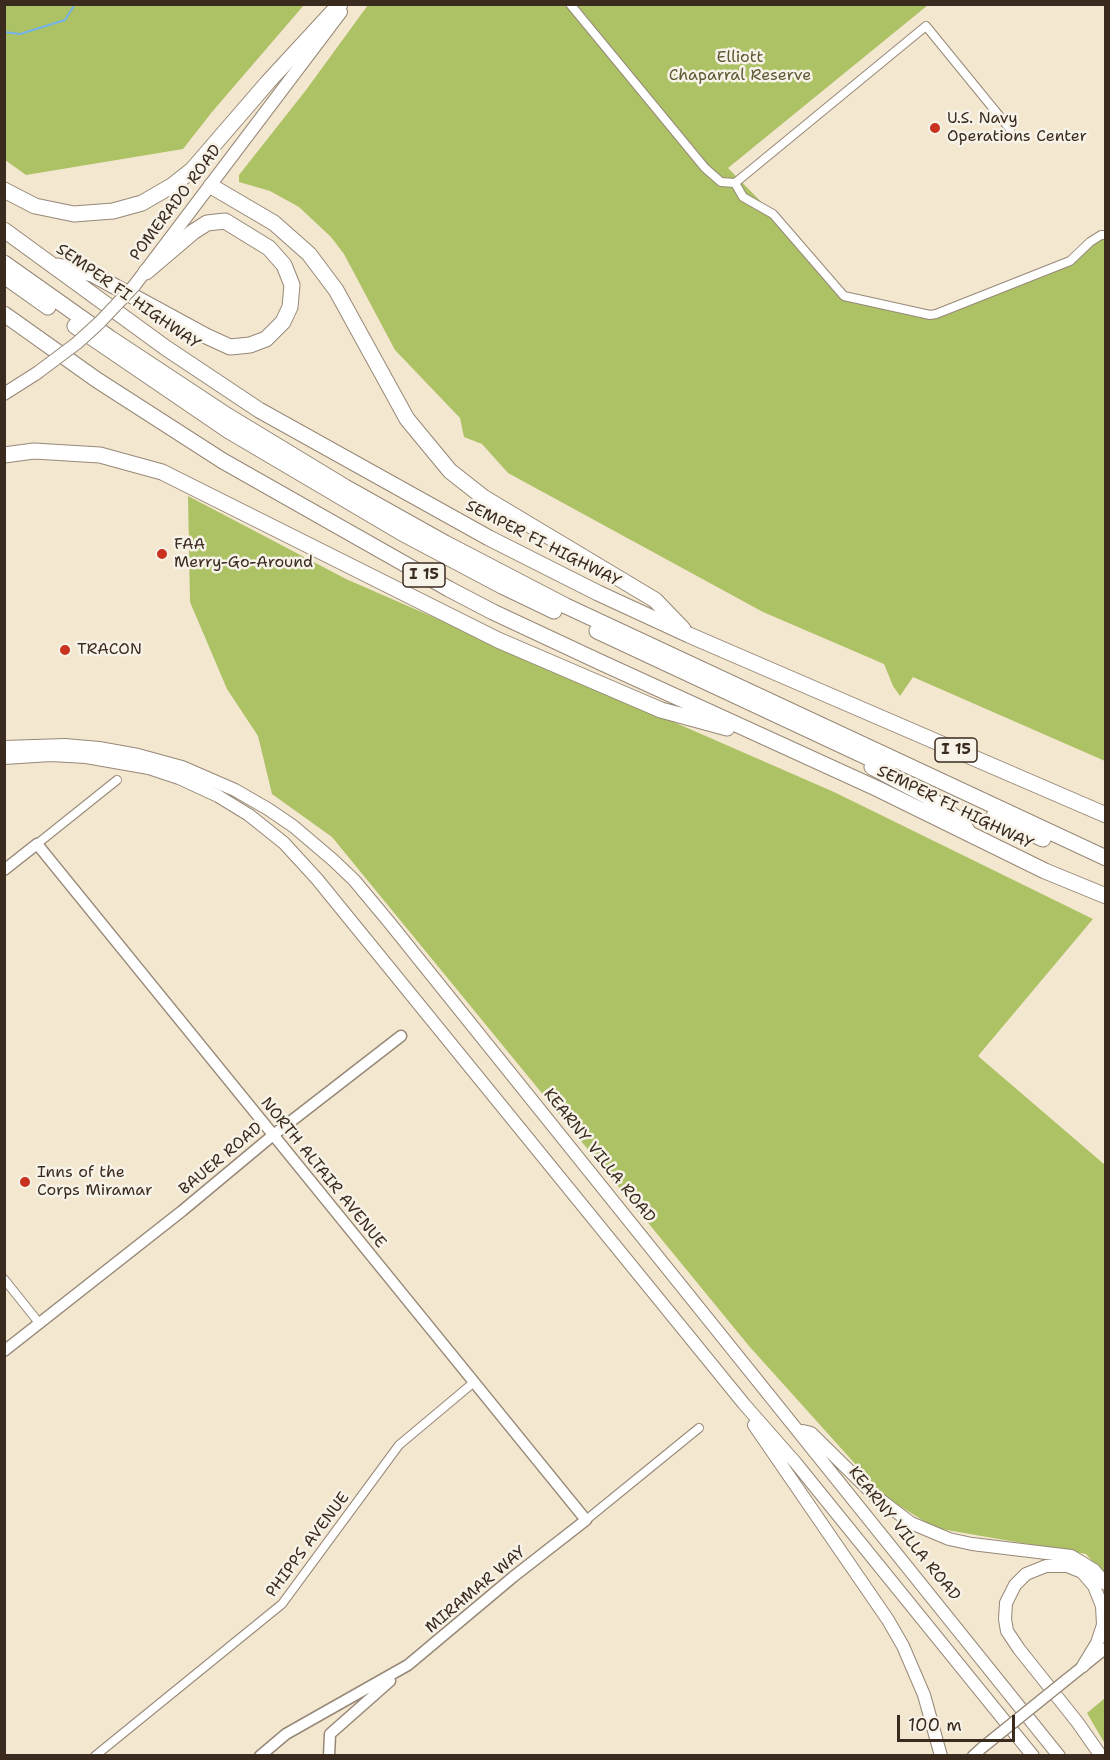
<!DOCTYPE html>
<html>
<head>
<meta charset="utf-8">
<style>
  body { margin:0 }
  #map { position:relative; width:1110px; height:1760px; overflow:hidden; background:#f3e7d0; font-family:"Shantell Sans",sans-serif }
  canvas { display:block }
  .frame { position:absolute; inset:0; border:6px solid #3b2a1e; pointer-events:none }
  .scale { position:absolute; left:897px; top:1715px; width:118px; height:27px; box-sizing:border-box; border:3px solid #3b2a1e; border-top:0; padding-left:8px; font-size:18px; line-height:21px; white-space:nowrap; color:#3b2a1e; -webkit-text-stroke:4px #f7f3e8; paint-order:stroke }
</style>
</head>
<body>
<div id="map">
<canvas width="1110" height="1760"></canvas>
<div class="frame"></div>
<div class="scale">100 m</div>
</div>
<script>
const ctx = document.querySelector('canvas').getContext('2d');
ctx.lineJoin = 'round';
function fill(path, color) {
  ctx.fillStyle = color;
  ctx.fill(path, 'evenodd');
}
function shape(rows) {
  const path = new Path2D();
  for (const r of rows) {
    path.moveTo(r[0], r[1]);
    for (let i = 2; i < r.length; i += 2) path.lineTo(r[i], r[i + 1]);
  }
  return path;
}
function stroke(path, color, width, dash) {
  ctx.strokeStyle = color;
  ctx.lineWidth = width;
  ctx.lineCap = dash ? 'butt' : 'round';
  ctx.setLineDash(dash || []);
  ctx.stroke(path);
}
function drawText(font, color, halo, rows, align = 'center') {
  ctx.font = font + ' "Shantell Sans",sans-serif';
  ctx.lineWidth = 5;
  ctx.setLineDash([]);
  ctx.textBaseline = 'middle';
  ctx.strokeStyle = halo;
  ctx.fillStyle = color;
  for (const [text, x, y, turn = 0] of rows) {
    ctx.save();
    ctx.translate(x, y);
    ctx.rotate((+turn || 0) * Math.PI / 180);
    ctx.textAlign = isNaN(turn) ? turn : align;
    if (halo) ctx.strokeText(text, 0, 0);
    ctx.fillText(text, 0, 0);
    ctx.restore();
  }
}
fill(shape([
  [4,5,5,4,304,5,212,112,183,149,26,175,5,160],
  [368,5,928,5,728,168,773,214,844,296,930,315,1070,261,1105,235,1105,761,913,677,900,696,893,686,884,664,763,612,508,473,482,444,464,437,460,418,395,350,344,254,331,237,299,207,270,191,239,182,239,175,306,90],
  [188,496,346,579,834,792,1093,919,978,1056,1105,1165,1105,1576,1086,1554,935,1528,884,1496,749,1346,332,837,272,794,258,736,227,689,190,602],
  [1105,1698,1105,1744,1087,1713]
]), '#adc165');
stroke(shape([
  [4,32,20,34,65,20,75,4]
]), '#74b3e7', 2);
const street = shape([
  [570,4,705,168,721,182,735,183,926,26,1010,129],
  [735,183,743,197,773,214,844,296,930,315,936,314,1070,261,1090,242,1101,235,1106,235],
  [37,844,117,780],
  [4,1279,40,1324],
  [586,1520,699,1428],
  [95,1756,282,1604,399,1445,473,1383]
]);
const secondary = shape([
  [4,870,37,844,586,1520,513,1577,408,1665,286,1734,260,1756],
  [4,1351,182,1211,272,1136,401,1036],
  [1066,1680,1106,1648],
  [329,1756,330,1734,390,1681],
  [973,1756,983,1747]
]);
const primary = shape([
  [134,286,341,12],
  [4,394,37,373],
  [4,747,65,745,99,748,138,755,182,767,235,790,268,809,293,826,333,860,354,880,389,922,1059,1756],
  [4,758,51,755,86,757,149,768,179,778,218,796,249,815,284,843,317,879,744,1404,795,1462,1033,1756],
  [754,1425,888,1620,903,1646,924,1695,941,1756],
  [803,1431,811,1433,874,1495,911,1523,949,1539,972,1544,1071,1556,1094,1570,1106,1584],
  [1083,1666,1097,1643,1103,1625,1102,1606,1094,1586,1082,1572,1067,1566,1046,1566,1026,1574,1015,1585,1006,1603,1005,1619,1007,1631,1019,1649,1078,1723,1101,1756]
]);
const highway = shape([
  [211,186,274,223,309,254,336,290,407,419,450,471,483,497,655,600,683,629],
  [4,190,35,206,74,214,113,211,142,203,173,185,192,170,268,82,340,4],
  [4,230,166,348,259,410,489,538,598,593,689,635,1106,815],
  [4,263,110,338,228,416,345,487,445,543,566,606,1106,858],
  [58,266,92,274,206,336,230,347,250,345,266,339,283,322,290,307,292,285,284,265,269,248,225,221,207,223,193,232,146,272],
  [4,276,48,307],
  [4,314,97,380,223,461,449,589,493,612,600,662,878,789,1045,871,1106,896],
  [75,326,229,431,402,533,502,586,554,611],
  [4,455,34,451,100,455,162,472,498,640,661,710,727,728],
  [597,631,888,767],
  [872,767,927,796,955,817,967,830],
  [994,816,1043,839]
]);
stroke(street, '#978877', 10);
stroke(secondary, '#978877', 13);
stroke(primary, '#978877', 14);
stroke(highway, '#978877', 17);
stroke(street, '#fff', 8);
stroke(secondary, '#fff', 10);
stroke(primary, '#fff', 12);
stroke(highway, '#fff', 15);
const secondaryBridge = shape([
  [983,1747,1066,1680]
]);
const primaryBridge = shape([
  [37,373,77,343,100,322,134,286]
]);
stroke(secondaryBridge, '#978877', 13, []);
stroke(primaryBridge, '#978877', 14, []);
stroke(secondaryBridge, '#fff', 10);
stroke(primaryBridge, '#fff', 12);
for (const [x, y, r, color] of [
  [935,128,6,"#c8321e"],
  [162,554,6,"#c8321e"],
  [65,650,6,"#c8321e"],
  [25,1182,6,"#c8321e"]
]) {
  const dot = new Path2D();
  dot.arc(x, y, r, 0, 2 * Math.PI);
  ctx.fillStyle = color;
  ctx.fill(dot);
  stroke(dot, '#f7f3e8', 2);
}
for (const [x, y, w] of [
  [424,575,42],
  [956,750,42]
]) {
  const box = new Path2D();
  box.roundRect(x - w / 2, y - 12, w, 24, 4.5);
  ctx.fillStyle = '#f7f3e8';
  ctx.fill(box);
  stroke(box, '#3b2a1e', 1.5);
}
drawText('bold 15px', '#3b2a1e', null, [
  ["I 15",424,575],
  ["I 15",956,750]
]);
drawText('16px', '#5d5733', '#f7f3e8', [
  ["Elliott",740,58],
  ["Chaparral Reserve",740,76]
]);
drawText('16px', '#3b2a1e', '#f7f3e8', [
  ["U.S. Navy",947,119],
  ["Operations Center",947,137],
  ["FAA",174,545],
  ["Merry-Go-Around",174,563],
  ["TRACON",77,650],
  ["Inns of the",37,1173],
  ["Corps Miramar",37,1191]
], 'left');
drawText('16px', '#3b2a1e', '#f7f3e8', [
  ["POMERADO ROAD",176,203,-53],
  ["SEMPER FI HIGHWAY",128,297,35],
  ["SEMPER FI HIGHWAY",543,544,27],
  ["SEMPER FI HIGHWAY",955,808,26],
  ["KEARNY VILLA ROAD",599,1156,51],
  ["BAUER ROAD",221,1159,-40],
  ["NORTH ALTAIR AVENUE",323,1173,51],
  ["KEARNY VILLA ROAD",904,1534,51],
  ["PHIPPS AVENUE",308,1545,-53],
  ["MIRAMAR WAY",476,1590,-40]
]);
</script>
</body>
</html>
